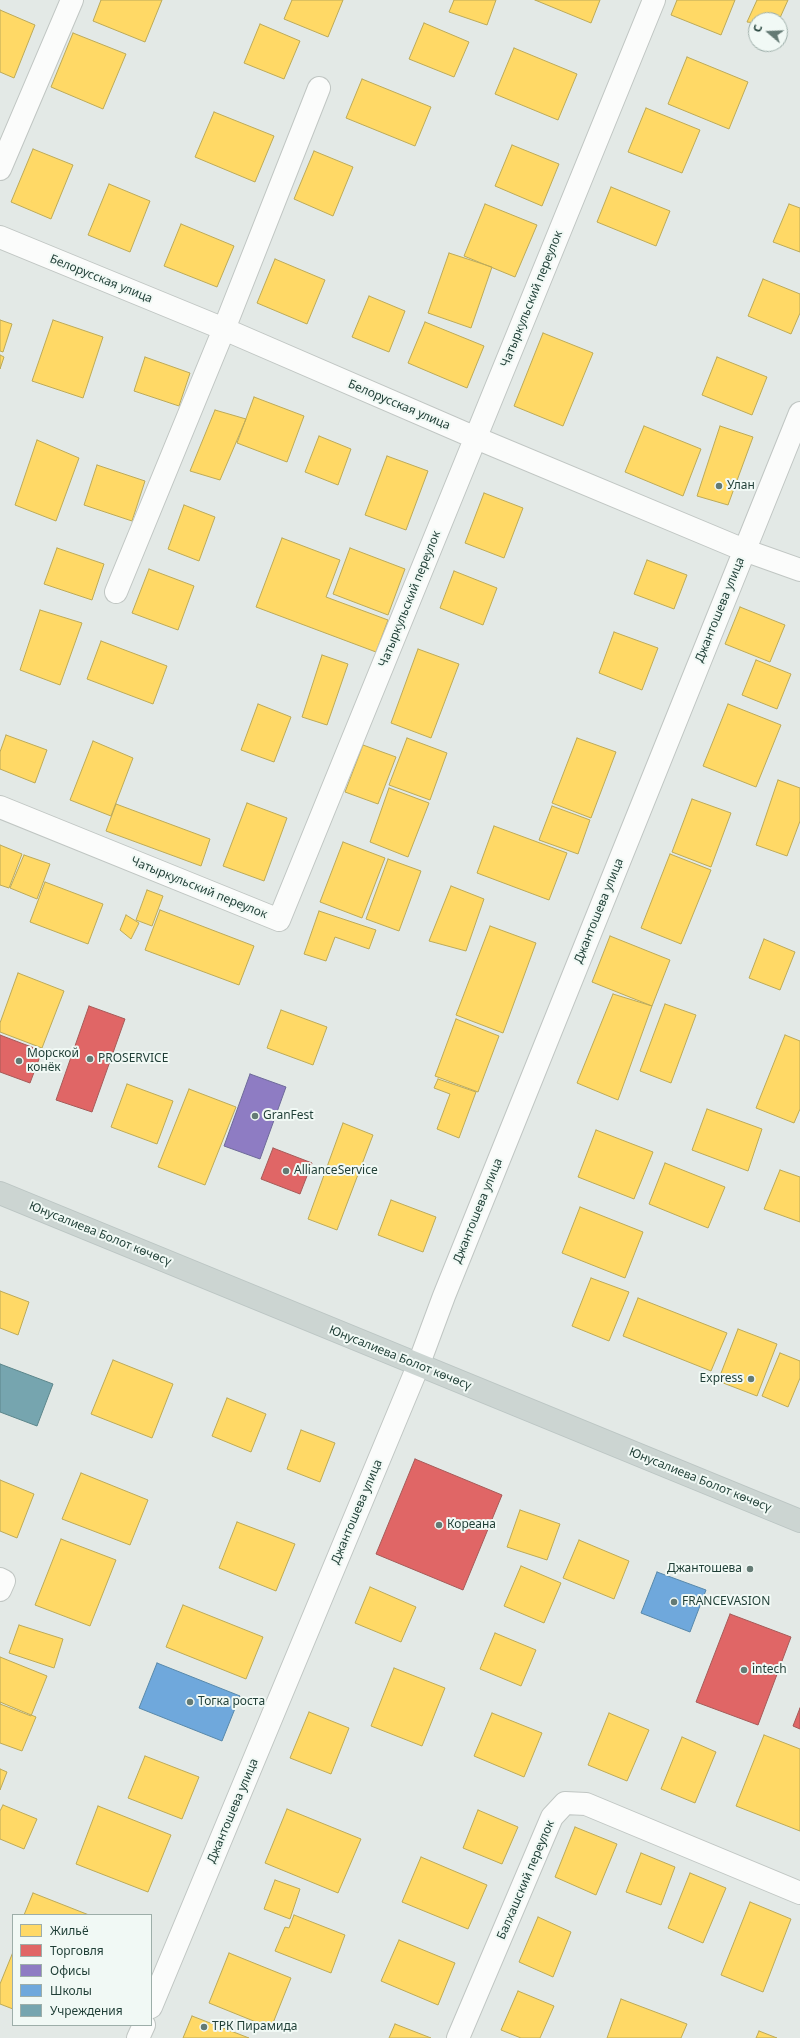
<!DOCTYPE html>
<html>
<head>
<meta charset="utf-8">
<style>
  body { margin:0 }
  #map { position:relative; width:800px; height:2038px; overflow:hidden; background:#e3e9e6; font-family:"Noto Sans",sans-serif }
  canvas { display:block }
  .legend { position:absolute; left:12px; top:1914px; width:140px; height:112px; box-sizing:border-box; background:#f1f9f5; border:1px solid #9daea9; margin:0; padding:5px 7px; list-style:none; font-size:12px; color:#1f3e36 }
  .legend li { display:flex; align-items:center; gap:8px; height:20px }
  .legend b { width:20px; border:1px solid #9daea9 }
  .north { position:absolute; left:748px; top:12px; width:40px; height:40px; box-sizing:border-box; background:#f1f9f5; border:1px solid #9daea9; border-radius:50%; rotate:289deg; font-size:11px; font-weight:700; line-height:16px; text-align:center; color:#1f3e36 }
  .north::after { content:''; display:block; margin:auto; width:14px; height:18px; background:#647a74; clip-path:polygon(50% 0,100% 100%,50% 72%,0 100%) }
</style>
</head>
<body>
<div id="map">
<canvas width="800" height="2038"></canvas>
<ul class="legend">
<li><b style="height:11px;background:#ffd966"></b>Жильё</li>
<li><b style="height:11px;background:#e06666"></b>Торговля</li>
<li><b style="height:11px;background:#8e7cc3"></b>Офисы</li>
<li><b style="height:11px;background:#6fa8dc"></b>Школы</li>
<li><b style="height:11px;background:#76a5af"></b>Учреждения</li>
</ul>
<div class="north">С</div>
</div>
<script>
const ctx = document.querySelector('canvas').getContext('2d');
ctx.lineJoin = 'round';
function fill(path, color) {
  ctx.fillStyle = color;
  ctx.fill(path, 'evenodd');
}
function shape(rows) {
  const path = new Path2D();
  for (const r of rows) {
    path.moveTo(r[0], r[1]);
    for (let i = 2; i < r.length; i += 2) path.lineTo(r[i], r[i + 1]);
  }
  return path;
}
function stroke(path, color, width, dash) {
  ctx.strokeStyle = color;
  ctx.lineWidth = width;
  ctx.lineCap = dash ? 'butt' : 'round';
  ctx.setLineDash(dash || []);
  ctx.stroke(path);
}
function drawText(font, color, halo, rows, align = 'center') {
  ctx.font = font + ' "Noto Sans",sans-serif';
  ctx.lineWidth = 4;
  ctx.setLineDash([]);
  ctx.textBaseline = 'middle';
  ctx.strokeStyle = halo;
  ctx.fillStyle = color;
  for (const [text, x, y, turn = 0] of rows) {
    ctx.save();
    ctx.translate(x, y);
    ctx.rotate((+turn || 0) * Math.PI / 180);
    ctx.textAlign = isNaN(turn) ? turn : align;
    if (halo) ctx.strokeText(text, 0, 0);
    ctx.fillText(text, 0, 0);
    ctx.restore();
  }
}
const homes = shape([
  [101,0,162,0,145,42,93,21,101,0],
  [292,0,343,0,328,37,284,19,292,0],
  [454,0,496,0,487,25,449,12,454,0],
  [535,0,600,0,591,23,535,0],
  [677,0,735,0,721,35,671,15,677,0],
  [757,0,788,0,779,20,756,20,756,23,747,22,757,0],
  [0,10,35,25,14,78,0,72,0,10],
  [424,23,469,42,454,77,409,59,424,23],
  [260,24,300,41,284,79,244,63,260,24],
  [73,33,126,54,103,109,51,87,73,33],
  [514,48,577,74,558,120,495,94,514,48],
  [687,57,748,82,729,129,668,104,687,57],
  [362,79,431,107,415,146,346,118,362,79],
  [646,108,700,130,682,173,628,152,646,108],
  [214,112,274,136,255,182,195,157,214,112],
  [512,145,559,164,542,206,495,186,512,145],
  [33,149,73,165,51,219,11,202,33,149],
  [314,151,353,167,333,216,294,199,314,151],
  [109,184,150,201,130,252,88,235,109,184],
  [611,187,670,211,656,246,597,222,611,187],
  [485,204,537,225,515,277,464,256,485,204],
  [789,204,800,208,800,252,773,242,789,204],
  [181,224,234,246,217,287,164,266,181,224],
  [449,253,492,267,471,328,428,313,449,253],
  [275,259,325,280,307,324,257,303,275,259],
  [763,279,800,294,800,313,791,334,748,316,763,279],
  [369,296,405,311,389,352,352,337,369,296],
  [0,320,12,324,3,352,0,351,0,320],
  [53,320,103,337,83,398,32,381,53,320],
  [425,322,484,346,467,388,408,363,425,322],
  [543,333,593,353,563,426,514,406,543,333],
  [0,355,4,357,0,369,0,355],
  [145,357,190,373,179,406,134,391,145,357],
  [717,357,767,377,752,415,702,395,717,357],
  [254,397,304,416,287,462,237,443,254,397],
  [215,410,246,419,220,480,190,471,215,410],
  [644,426,701,449,683,496,625,472,644,426],
  [720,426,753,437,728,505,697,496,720,426],
  [319,436,351,449,338,485,305,472,319,436],
  [37,440,79,458,56,521,15,505,37,440],
  [387,456,428,471,406,530,365,515,387,456],
  [97,465,145,481,132,521,84,505,97,465],
  [484,493,523,508,504,558,465,543,484,493],
  [184,505,215,517,199,561,168,549,184,505],
  [282,538,340,560,326,597,388,620,376,652,256,607,282,538],
  [57,548,104,564,92,600,44,584,57,548],
  [350,548,405,569,388,615,333,594,350,548],
  [647,560,687,575,674,609,634,594,647,560],
  [149,569,194,586,178,630,132,613,149,569],
  [454,571,497,588,483,625,440,608,454,571],
  [740,607,785,625,770,662,725,644,740,607],
  [40,610,82,623,60,685,20,670,40,610],
  [614,632,658,648,642,690,599,673,614,632],
  [101,641,167,666,153,704,87,679,101,641],
  [418,649,459,664,431,738,391,723,418,649],
  [322,655,348,664,327,725,302,717,322,655],
  [756,660,791,674,777,709,742,695,756,660],
  [258,704,291,717,274,762,241,750,258,704],
  [728,704,781,725,756,787,703,766,728,704],
  [6,735,47,750,35,783,0,769,0,752,6,735],
  [407,738,447,753,430,800,389,785,407,738],
  [577,738,616,752,591,818,552,803,577,738],
  [93,741,133,758,111,816,70,800,93,741],
  [363,745,396,757,378,804,345,792,363,745],
  [778,780,800,788,800,821,787,856,756,845,778,780],
  [389,788,429,803,408,857,370,842,389,788],
  [692,799,731,813,711,867,672,852,692,799],
  [247,803,287,818,264,881,223,866,247,803],
  [116,804,210,839,201,866,106,831,116,804],
  [552,806,590,820,578,854,539,840,552,806],
  [494,826,567,853,549,900,477,873,494,826],
  [343,842,385,858,362,918,320,902,343,842],
  [0,845,22,854,9,888,0,885,0,845],
  [670,854,711,870,681,944,641,928,670,854],
  [24,855,50,864,37,899,10,888,24,855],
  [388,859,421,871,399,931,366,919,388,859],
  [45,882,103,904,88,944,30,922,45,882],
  [451,886,484,899,466,951,429,941,451,886],
  [147,890,163,896,152,926,136,920,147,890],
  [160,910,254,946,239,985,145,950,160,910],
  [319,911,376,930,369,949,335,937,326,961,304,954,319,911],
  [126,915,139,923,131,939,120,930,126,915],
  [490,926,536,943,503,1033,456,1015,490,926],
  [610,936,670,960,652,1006,592,982,610,936],
  [764,939,795,952,780,990,749,978,764,939],
  [18,973,64,991,42,1048,0,1032,0,1023,18,973],
  [613,994,652,1006,618,1100,577,1083,613,994],
  [665,1004,696,1015,671,1083,640,1071,665,1004],
  [281,1010,327,1027,313,1065,267,1048,281,1010],
  [456,1019,499,1036,478,1092,435,1076,456,1019],
  [785,1035,800,1041,800,1109,794,1123,756,1108,785,1035],
  [438,1079,476,1092,459,1138,437,1129,450,1094,434,1088,438,1079],
  [127,1084,173,1101,157,1144,111,1127,127,1084],
  [189,1089,236,1107,205,1185,158,1167,189,1089],
  [707,1109,762,1129,748,1171,692,1150,707,1109],
  [343,1123,373,1135,337,1230,308,1219,343,1123],
  [596,1130,653,1152,634,1199,578,1177,596,1130],
  [665,1163,725,1187,708,1228,649,1204,665,1163],
  [780,1170,800,1177,800,1222,764,1209,780,1170],
  [391,1200,436,1217,423,1252,378,1235,391,1200],
  [580,1207,643,1232,625,1278,562,1253,580,1207],
  [591,1278,629,1292,609,1341,572,1326,591,1278],
  [0,1291,29,1302,18,1335,0,1328,0,1291],
  [638,1298,727,1333,711,1371,623,1336,638,1298],
  [738,1329,777,1344,757,1396,718,1381,738,1329],
  [780,1353,800,1361,800,1378,788,1407,762,1396,780,1353],
  [113,1360,173,1384,152,1438,91,1414,113,1360],
  [227,1398,266,1414,251,1452,212,1436,227,1398],
  [301,1430,335,1443,320,1482,287,1469,301,1430],
  [81,1473,148,1500,130,1545,62,1519,81,1473],
  [0,1480,34,1494,17,1538,0,1531,0,1480],
  [520,1510,560,1524,547,1560,507,1547,520,1510],
  [237,1522,295,1544,276,1591,219,1568,237,1522],
  [61,1539,116,1560,90,1626,35,1605,61,1539],
  [579,1540,629,1561,614,1599,563,1578,579,1540],
  [521,1566,561,1583,544,1623,504,1606,521,1566],
  [370,1587,416,1607,401,1642,355,1623,370,1587],
  [183,1605,263,1637,246,1679,166,1647,183,1605],
  [19,1625,63,1639,54,1668,9,1653,19,1625],
  [495,1633,536,1650,521,1686,480,1669,495,1633],
  [0,1657,47,1676,31,1716,0,1704,0,1657],
  [394,1668,445,1688,422,1746,371,1726,394,1668],
  [0,1702,36,1717,22,1751,0,1743,0,1702],
  [309,1712,349,1728,331,1774,290,1758,309,1712],
  [492,1713,542,1733,524,1777,474,1756,492,1713],
  [609,1713,649,1730,627,1781,588,1765,609,1713],
  [764,1735,800,1749,800,1831,736,1806,764,1735],
  [682,1737,716,1752,695,1803,661,1789,682,1737],
  [145,1756,199,1777,182,1819,128,1798,145,1756],
  [0,1769,7,1772,0,1790,0,1769],
  [3,1805,37,1819,24,1849,0,1839,0,1811,3,1805],
  [98,1806,171,1835,148,1892,76,1864,98,1806],
  [287,1809,361,1839,338,1893,265,1863,287,1809],
  [478,1810,518,1827,502,1864,463,1848,478,1810],
  [575,1827,617,1844,596,1895,555,1877,575,1827],
  [641,1853,675,1867,661,1905,626,1892,641,1853],
  [421,1857,487,1885,468,1929,402,1902,421,1857],
  [690,1873,726,1888,703,1943,668,1928,690,1873],
  [275,1880,300,1889,290,1919,264,1909,275,1880],
  [33,1893,89,1915,24,1915,33,1893],
  [750,1902,791,1919,763,1992,721,1975,750,1902],
  [294,1915,345,1935,331,1973,275,1951,285,1927,289,1928,294,1915],
  [538,1917,571,1932,553,1977,519,1962,538,1917],
  [399,1940,455,1963,438,2005,381,1981,399,1940],
  [13,1952,13,2009,0,2004,0,1984,13,1952],
  [229,1953,291,1978,271,2028,209,2003,229,1953],
  [518,1991,554,2006,540,2038,521,2038,501,2030,518,1991],
  [621,1999,687,2024,681,2038,607,2038,621,1999],
  [192,2016,249,2038,183,2038,192,2016],
  [395,2024,431,2038,389,2038,395,2024],
  [759,2031,777,2038,756,2038,759,2031]
]);
fill(homes, '#ffd966');
stroke(homes, '#bcaa58', 1);
const shops = shape([
  [89,1006,125,1019,92,1112,56,1100,89,1006],
  [0,1035,42,1051,30,1083,0,1072,0,1035],
  [273,1148,312,1163,300,1194,261,1179,273,1148],
  [415,1459,502,1495,463,1590,376,1554,415,1459],
  [730,1614,791,1637,758,1725,696,1702,730,1614],
  [800,1708,800,1729,793,1726,800,1708]
]);
fill(shops, '#e06666');
stroke(shops, '#a65a58', 1);
const offices = shape([
  [250,1074,286,1087,260,1159,224,1146,250,1074]
]);
fill(offices, '#8e7cc3');
stroke(offices, '#6d6999', 1);
const schools = shape([
  [657,1572,706,1590,690,1632,641,1613,657,1572],
  [157,1663,240,1696,222,1741,139,1708,157,1663]
]);
fill(schools, '#6fa8dc');
stroke(schools, '#5788aa', 1);
const public = shape([
  [0,1364,53,1384,37,1426,0,1412,0,1364]
]);
fill(public, '#76a5af');
stroke(public, '#5c868b', 1);
const minor = shape([
  [0,169,72,0],
  [0,237,224,329,476,438,744,550,800,570],
  [116,592,224,329,319,88],
  [0,807,279,920,654,0],
  [0,1579,4,1581,0,1590],
  [151,2007,418,1366,444,1296,800,413],
  [138,2038,144,2025],
  [458,2038,552,1817,565,1803,586,1804,800,1893]
]);
const major = shape([
  [0,1193,800,1521]
]);
stroke(minor, '#c0c6c3', 24);
stroke(major, '#bbc5c3', 24);
stroke(minor, '#fbfcfb', 22);
stroke(major, '#ccd5d2', 22);
for (const [x, y, r, color] of [
  [719,486,4,"#647a74"],
  [90,1059,4,"#647a74"],
  [19,1061,4,"#647a74"],
  [255,1116,4,"#647a74"],
  [286,1171,4,"#647a74"],
  [751,1379,4,"#647a74"],
  [439,1525,4,"#647a74"],
  [750,1569,4,"#647a74"],
  [674,1602,4,"#647a74"],
  [744,1670,4,"#647a74"],
  [190,1702,4,"#647a74"],
  [204,2027,4,"#647a74"]
]) {
  const dot = new Path2D();
  dot.arc(x, y, r, 0, 2 * Math.PI);
  ctx.fillStyle = color;
  ctx.fill(dot);
  stroke(dot, '#f1f9f5', 1.5);
}
drawText('12px', '#1f3e36', '#f1f9f5', [
  ["Белорусская улица",101,279,22],
  ["Чатыркульский переулок",532,299,-68],
  ["Белорусская улица",399,405,23],
  ["Чатыркульский переулок",410,599,-68],
  ["Джантошева улица",720,610,-68],
  ["Чатыркульский переулок",199,888,22],
  ["Джантошева улица",599,911,-68],
  ["Джантошева улица",478,1211,-68],
  ["Юнусалиева Болот көчөсү",100,1234,22],
  ["Юнусалиева Болот көчөсү",400,1358,22],
  ["Юнусалиева Болот көчөсү",700,1480,22],
  ["Джантошева улица",357,1512,-67],
  ["Джантошева улица",233,1811,-67],
  ["Балхашский переулок",526,1880,-67]
]);
drawText('12px', '#1f3e36', '#f1f9f5', [
  ["Улан",727,486],
  ["Морской",27,1054],
  ["конёк",27,1068],
  ["PROSERVICE",98,1059],
  ["GranFest",263,1116],
  ["AllianceService",294,1171],
  ["Express",743,1379,"right"],
  ["Кореана",447,1525],
  ["Джантошева",742,1569,"right"],
  ["FRANCEVASION",682,1602],
  ["intech",752,1670],
  ["Тогка роста",198,1702],
  ["ТРК Пирамида",212,2027]
], 'left');
</script>
</body>
</html>
